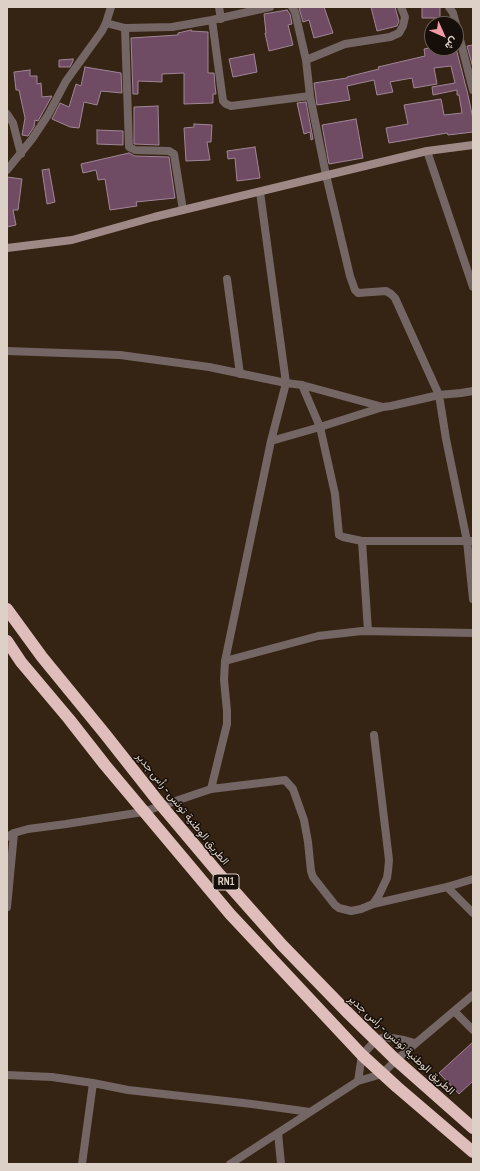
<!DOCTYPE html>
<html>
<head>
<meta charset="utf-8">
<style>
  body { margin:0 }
  #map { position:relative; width:480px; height:1171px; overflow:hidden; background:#352313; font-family:"Archivo Narrow",Vazirmatn,sans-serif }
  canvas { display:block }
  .frame { position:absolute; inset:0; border:8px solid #ddd1c7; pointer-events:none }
  .north { position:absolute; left:424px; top:16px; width:40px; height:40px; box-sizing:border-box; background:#160e08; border:1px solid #665c54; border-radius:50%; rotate:135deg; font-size:11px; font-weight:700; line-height:16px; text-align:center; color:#ddd1c7 }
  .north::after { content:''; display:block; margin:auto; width:14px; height:18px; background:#f39aa8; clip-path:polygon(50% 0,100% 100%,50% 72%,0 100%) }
</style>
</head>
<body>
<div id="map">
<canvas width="480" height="1171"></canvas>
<div class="frame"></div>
<div class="north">ش</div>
</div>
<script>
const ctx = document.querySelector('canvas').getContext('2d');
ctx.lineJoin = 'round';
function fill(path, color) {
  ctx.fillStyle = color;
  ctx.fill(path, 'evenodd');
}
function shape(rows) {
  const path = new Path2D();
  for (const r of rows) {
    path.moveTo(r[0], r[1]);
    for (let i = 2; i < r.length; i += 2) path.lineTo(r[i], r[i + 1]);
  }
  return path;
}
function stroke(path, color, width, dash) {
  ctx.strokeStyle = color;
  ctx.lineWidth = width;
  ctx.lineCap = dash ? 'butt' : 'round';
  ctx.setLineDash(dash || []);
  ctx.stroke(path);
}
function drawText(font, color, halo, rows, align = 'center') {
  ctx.font = font + ' "Archivo Narrow",Vazirmatn,sans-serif';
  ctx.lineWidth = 3;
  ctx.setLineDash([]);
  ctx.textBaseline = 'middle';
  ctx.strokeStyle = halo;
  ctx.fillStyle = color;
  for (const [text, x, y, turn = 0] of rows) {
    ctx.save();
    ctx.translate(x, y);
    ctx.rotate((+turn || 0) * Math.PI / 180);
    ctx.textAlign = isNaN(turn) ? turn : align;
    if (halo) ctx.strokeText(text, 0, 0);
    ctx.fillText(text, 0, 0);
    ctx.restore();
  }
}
const building = shape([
  [304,7,324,7,333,33,314,38,309,20,303,22,299,8,304,7],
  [371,7,395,7,399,21,397,26,377,31,371,7],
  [422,7,440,7,440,18,422,18,422,7],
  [287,10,290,14,292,24,288,25,293,45,269,51,265,33,266,33,264,14,287,10],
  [191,30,191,31,208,32,208,73,214,73,215,86,216,94,213,94,213,103,184,104,184,73,162,74,162,82,138,81,138,94,133,94,131,38,178,35,178,33,191,30],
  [473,45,473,68,467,46,473,45],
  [429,48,456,48,468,95,473,119,473,132,448,135,447,133,389,143,386,128,408,124,404,105,441,99,444,115,462,113,459,95,457,95,457,90,433,95,432,87,455,83,451,66,434,68,437,84,414,88,412,78,390,82,393,92,377,95,374,80,347,86,350,100,317,105,314,83,347,78,347,77,379,69,378,67,425,56,424,49,429,48],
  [254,54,257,72,233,77,229,59,254,54],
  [73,59,73,61,70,67,59,67,59,60,73,59],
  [85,67,121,73,122,93,101,91,97,105,84,102,79,128,70,127,52,119,60,103,69,107,76,84,81,86,85,67],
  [30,70,30,76,37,76,37,84,41,83,42,97,52,96,38,121,35,120,34,127,28,136,22,135,25,118,19,90,16,90,14,72,30,70],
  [306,102,313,139,311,140,310,132,304,134,297,103,306,102],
  [158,106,159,145,134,144,134,107,158,106],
  [356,119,363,158,329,164,322,125,356,119],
  [194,124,212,125,211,142,207,142,210,160,186,161,184,128,194,127,194,124],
  [97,130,123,131,123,145,97,144,97,130],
  [255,147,260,178,237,181,235,158,228,159,227,151,255,147],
  [129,153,135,156,169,157,175,198,136,202,137,206,110,210,105,179,98,180,96,170,83,173,81,164,129,153],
  [49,169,55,202,47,204,42,170,49,169],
  [7,177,22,179,18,210,13,210,16,225,7,227,7,177],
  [473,1042,473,1081,459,1094,439,1073,473,1042]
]);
fill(building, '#6f4b64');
stroke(building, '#a08797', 1);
stroke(shape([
  [219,7,221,19],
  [292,7,295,12,306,60,310,96,326,175,350,276,355,290,358,293,386,291,391,294,395,298,439,395,446,439,467,541,473,599],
  [449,7,453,13,456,24],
  [212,20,223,101,226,104,231,106,310,96],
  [106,23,125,28,172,27,212,20,270,7],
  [456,24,473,90],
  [125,28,129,147,135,150,169,151,174,154,183,210],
  [306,60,345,44,390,37,399,33,403,26,405,17,401,7],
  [7,114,13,123,21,154],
  [427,151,473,287],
  [7,170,32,139,48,115,66,81,102,31,106,23,111,7],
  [227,279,240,374],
  [7,351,120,355,209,367,286,383,302,385,383,407,391,406,439,395,461,393,473,391],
  [302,385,320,427,335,494,339,535,343,537,362,541,472,541],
  [271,441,320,427,383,407],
  [362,541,368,631],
  [225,661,318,636,362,631,473,633],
  [211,789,227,724,227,711,224,680,225,661,271,441,286,383,260,192],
  [7,837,14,833,28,829,66,824,143,812,211,789,285,780,293,789,304,820,308,842,311,871,313,877,335,905,339,908,351,911,361,909,373,904,379,895,387,878,388,871,389,860,374,735],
  [447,887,473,913],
  [373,904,447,887,473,879],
  [7,907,14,833],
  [454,1011,473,1030],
  [7,1075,52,1077,93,1083,128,1090,252,1104,310,1112],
  [358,1081,362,1055,376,1040,385,1037,404,1040,415,1043],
  [278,1133,281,1164],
  [82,1164,93,1083],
  [230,1164,358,1081,382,1074,396,1060,473,995]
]), '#746664', 8);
stroke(shape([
  [7,248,72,240,154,217,427,151,473,145]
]), '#9f8987', 8);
stroke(shape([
  [7,609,42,657,105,734,161,805,220,875,282,945,349,1014,396,1060,473,1128],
  [7,641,21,662,69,719,105,765,230,914,362,1055,397,1087,473,1152]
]), '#dfbdba', 12);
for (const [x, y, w] of [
  [226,882,26]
]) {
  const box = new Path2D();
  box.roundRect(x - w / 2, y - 8, w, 16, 3);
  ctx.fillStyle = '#160e08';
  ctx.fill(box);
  stroke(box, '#ddd1c7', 1);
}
drawText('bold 10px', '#ddd1c7', null, [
  ["RN1",226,882]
]);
drawText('11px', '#ddd1c7', '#160e08', [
  ["الطريق الوطنية تونس - رأس جدير",182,809,51],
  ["الطريق الوطنية تونس - رأس جدير",401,1045,43]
]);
</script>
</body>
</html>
